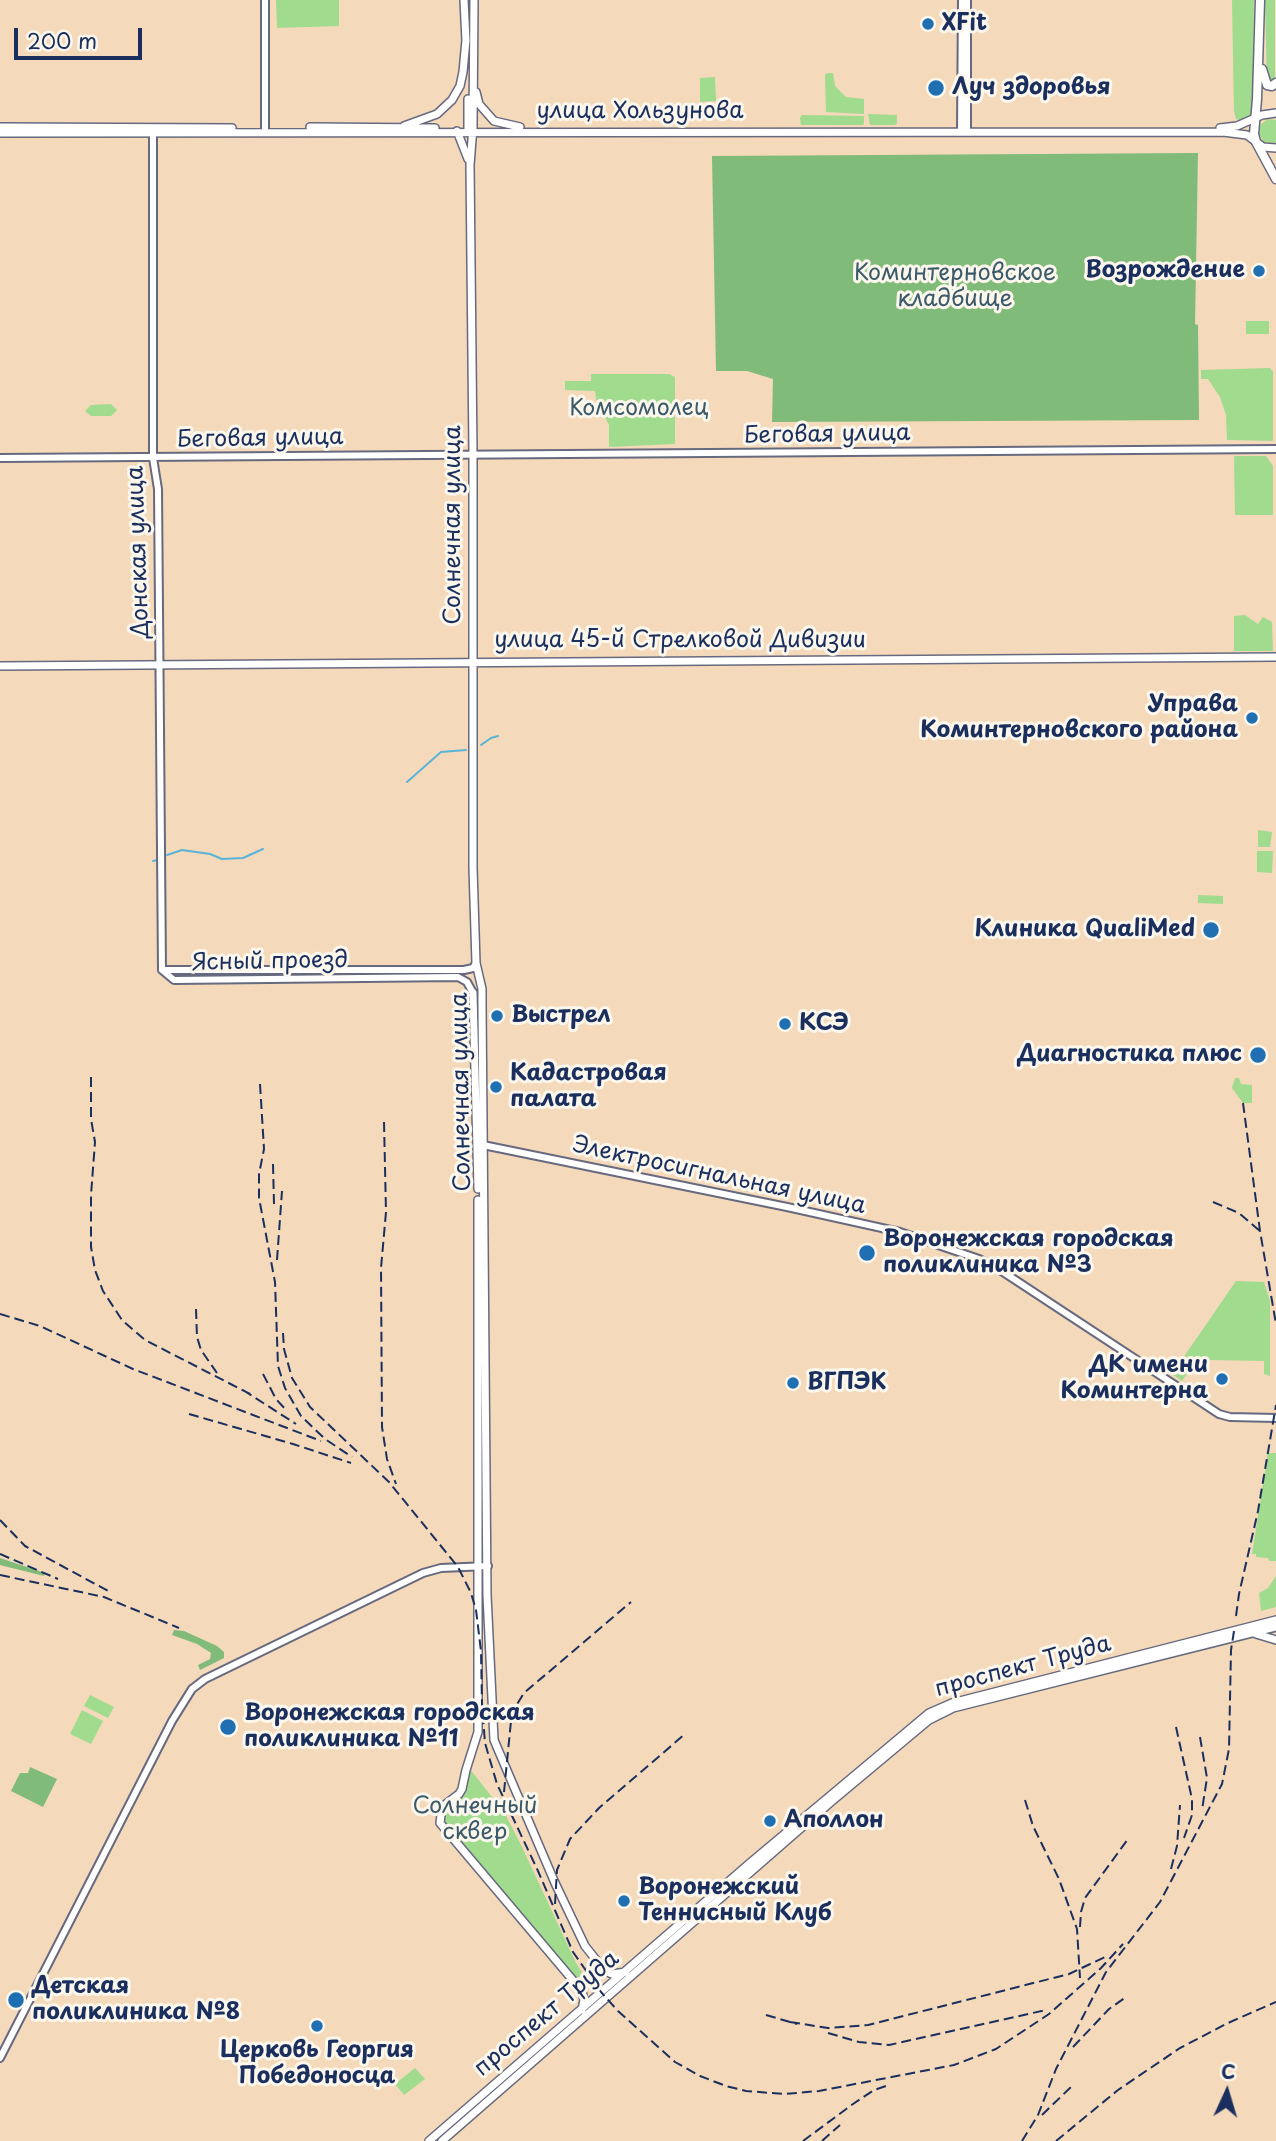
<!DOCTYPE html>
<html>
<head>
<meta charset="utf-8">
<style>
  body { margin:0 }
  #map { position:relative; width:1276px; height:2141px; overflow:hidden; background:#f4d9bb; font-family:"Playpen Sans",sans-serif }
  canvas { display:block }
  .north { position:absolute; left:1192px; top:2057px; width:70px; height:70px; -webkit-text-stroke:5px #fbf7ec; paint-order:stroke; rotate:4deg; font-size:19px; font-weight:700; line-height:28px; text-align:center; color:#1b2f5e }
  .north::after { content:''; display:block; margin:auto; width:24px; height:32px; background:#1b2f5e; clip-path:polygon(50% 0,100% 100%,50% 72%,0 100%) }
  .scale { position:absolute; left:14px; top:28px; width:128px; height:32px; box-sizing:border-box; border:4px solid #1b2f5e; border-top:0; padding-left:9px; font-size:21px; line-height:24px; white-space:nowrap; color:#1b2f5e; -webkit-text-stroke:5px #fbf7ec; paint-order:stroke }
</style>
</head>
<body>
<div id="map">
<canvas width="1276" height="2141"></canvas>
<div class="north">С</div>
<div class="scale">200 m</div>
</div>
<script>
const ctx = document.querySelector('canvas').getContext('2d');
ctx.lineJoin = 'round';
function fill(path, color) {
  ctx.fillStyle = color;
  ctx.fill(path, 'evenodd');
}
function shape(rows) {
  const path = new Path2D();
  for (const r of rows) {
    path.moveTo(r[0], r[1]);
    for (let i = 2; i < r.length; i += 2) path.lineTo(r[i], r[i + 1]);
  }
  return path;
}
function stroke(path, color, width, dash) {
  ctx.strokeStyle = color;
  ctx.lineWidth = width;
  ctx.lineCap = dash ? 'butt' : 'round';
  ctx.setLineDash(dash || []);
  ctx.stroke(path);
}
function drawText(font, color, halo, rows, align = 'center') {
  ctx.font = font + ' "Playpen Sans",sans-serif';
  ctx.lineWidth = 6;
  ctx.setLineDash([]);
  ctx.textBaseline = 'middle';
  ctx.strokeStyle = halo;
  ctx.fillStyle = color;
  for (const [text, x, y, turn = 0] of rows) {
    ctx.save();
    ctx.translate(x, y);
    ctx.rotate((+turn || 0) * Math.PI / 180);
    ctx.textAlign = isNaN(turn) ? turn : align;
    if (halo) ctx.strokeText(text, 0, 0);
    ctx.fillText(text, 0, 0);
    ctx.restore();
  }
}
fill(shape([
  [276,0,339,0,339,26,277,28],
  [1232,0,1254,0,1253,106,1250,116,1242,121,1236,119,1234,111],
  [1265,0,1275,0,1275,83,1267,81],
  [827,73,833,73,835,86,846,97,864,99,864,114,826,112,825,75],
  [715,77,716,101,700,102,700,78],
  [868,114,897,115,897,123,895,125,870,125],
  [802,115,864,116,864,123,863,125,801,125,800,118],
  [1268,119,1276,120,1276,143,1264,142,1259,134,1260,125],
  [1246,321,1269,321,1269,334,1246,334],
  [1270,368,1273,372,1273,441,1227,440,1226,415,1220,397,1208,379,1201,379,1201,370],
  [591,374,669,374,675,377,675,444,609,447,609,425,596,399,595,391,565,390,565,381,591,381],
  [111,404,117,410,111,416,91,416,85,411,91,405],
  [1234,456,1266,456,1273,466,1273,515,1235,515],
  [1245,615,1258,624,1263,617,1272,622,1273,651,1234,651,1234,616],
  [1258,830,1272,832,1270,847,1258,847],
  [1257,851,1273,851,1272,873,1257,872],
  [1198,895,1223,896,1223,904,1198,903],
  [1235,1078,1239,1078,1241,1084,1252,1085,1252,1103,1243,1103,1232,1088],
  [1236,1281,1264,1282,1270,1301,1270,1376,1264,1374,1264,1361,1211,1360,1186,1375,1182,1381,1172,1374],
  [1268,1453,1276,1453,1276,1561,1269,1561,1268,1558,1256,1557,1256,1554,1252,1554],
  [1276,1576,1276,1607,1261,1611,1259,1593,1268,1588],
  [90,1695,114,1707,108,1718,84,1706],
  [82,1710,103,1721,91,1744,70,1734],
  [469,1768,504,1812,522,1847,576,1963,585,1977,578,1983,442,1821,443,1810,460,1794],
  [415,2068,425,2079,404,2095,395,2084]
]), '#a1db8e');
fill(shape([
  [1198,153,1195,324,1198,325,1199,420,772,422,773,379,747,371,716,371,712,156],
  [0,1558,45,1573,44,1576,0,1565],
  [174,1630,184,1631,217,1646,224,1652,224,1658,200,1670,198,1665,210,1659,211,1653,197,1644,172,1635],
  [30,1767,57,1779,43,1807,11,1791,20,1773,28,1773]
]), '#80bb79');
stroke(shape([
  [481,745,491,738,498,736],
  [407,782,441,752,466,750],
  [167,855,182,850,210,854,222,859,243,858,263,849],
  [153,861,158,860]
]), '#5bb4d8', 2);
const tertiary = shape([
  [265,0,265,128],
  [967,0,967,131],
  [961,131,962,0],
  [153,133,153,458,158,489,162,970],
  [0,458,1276,449],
  [162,970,174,980,458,977,467,982,473,993],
  [162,970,464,970,473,968,476,963],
  [483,1145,787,1207,900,1232,979,1259,994,1266,1219,1414,1230,1417,1276,1418],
  [0,2058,172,1721,192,1689,205,1679,423,1573,441,1568,488,1566]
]);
const secondary = shape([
  [464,0,466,41],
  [474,0,473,127,470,165,473,454,473,868,476,963,482,989,482,1005,487,1595,494,1740,555,1883,585,1946,605,1971,612,1974,626,1972],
  [476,92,479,104,494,121,520,127],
  [404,126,437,114,452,100,460,86,463,72,466,40],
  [0,127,232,128],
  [310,127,435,128],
  [1220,128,1237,126,1262,115,1276,113],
  [457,131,468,159],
  [468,132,468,99],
  [0,133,1223,132,1247,135,1263,147,1276,148],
  [0,666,1276,657],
  [473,993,478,1189],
  [478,1200,478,1732,466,1770,462,1789,459,1794,442,1807,440,1823,582,1991,584,2000,582,2010],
  [1256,1634,1276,1640],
  [429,2141,750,1863,929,1713,952,1703,1276,1620],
  [442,2141,832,1801,929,1720,953,1708,1276,1627]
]);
const primary = shape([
  [1260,0,1257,99,1254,134,1256,142,1276,179],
  [1262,69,1267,85,1272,86,1276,83]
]);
stroke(tertiary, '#676a7f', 10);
stroke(secondary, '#676a7f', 10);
stroke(primary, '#676a7f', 11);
stroke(tertiary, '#fff', 6);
stroke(secondary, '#fff', 7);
stroke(primary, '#fff', 8);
stroke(shape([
  [91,1077,91,1119,95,1142,91,1195,91,1247,95,1270,103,1291,122,1320,145,1340,252,1395],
  [260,1084,264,1149,259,1174,259,1198,275,1282,278,1366,285,1388,301,1416,325,1439,352,1457],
  [1243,1103,1260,1231,1276,1324],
  [384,1122,386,1212,381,1268,382,1427,387,1459,396,1484],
  [273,1164,274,1204],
  [1213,1202,1239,1213,1260,1231],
  [277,1260,282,1191],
  [196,1309,197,1337,201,1350,217,1373],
  [0,1314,40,1326,133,1369,321,1441],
  [283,1333,284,1349,292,1378,310,1407,389,1482,458,1567,471,1593,476,1610,481,1651,482,1705,485,1743,497,1784,538,1871,573,1952,601,1992,618,2011,675,2062,700,2076,726,2086,746,2091,784,2094,819,2091,954,2065,996,2049,1049,2014,1101,1968,1123,1944],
  [263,1374,276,1399,287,1411],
  [243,1390,296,1424],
  [189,1414,293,1444,351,1463],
  [0,1520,25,1546,112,1593],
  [0,1554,58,1579],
  [0,1575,104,1597,179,1628],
  [1236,1616,1239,1594,1258,1511,1276,1405],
  [1176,1727,1192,1799,1192,1815,1184,1838],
  [1200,1737,1207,1778,1202,1810],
  [504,1792,511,1721,516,1706,524,1693,631,1602],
  [1025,1800,1033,1826,1059,1879,1077,1929,1080,1978],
  [1171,1869,1177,1846,1180,1805],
  [555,1904,557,1870,570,1839,599,1808,685,1734],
  [1080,1927,1081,1912,1085,1898,1128,1839],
  [766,2015,797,2024],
  [790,2022,828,2028,868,2025,1069,1974,1105,1957],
  [828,2033,859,2042,889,2045,1046,2010],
  [1073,2047,1109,2009,1126,1997],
  [1042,2115,1072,2086],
  [803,2141,853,2104,874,2090,886,2086],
  [822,2141,840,2125],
  [1022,2141,1038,2115,1056,2069,1106,1972,1160,1902,1222,1784,1229,1749,1231,1650,1234,1631],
  [1056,2141,1118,2090,1180,2048,1228,2023,1276,2002]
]), '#1b2f5e', 2, [10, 5]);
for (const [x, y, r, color] of [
  [928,24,7,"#1f6fb2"],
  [936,88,9,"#1f6fb2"],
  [1259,271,7,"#1f6fb2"],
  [1252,718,7,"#1f6fb2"],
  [1211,930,9,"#1f6fb2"],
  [497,1016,7,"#1f6fb2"],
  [785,1024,7,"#1f6fb2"],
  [1258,1055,9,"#1f6fb2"],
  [496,1087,7,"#1f6fb2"],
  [867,1253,9,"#1f6fb2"],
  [1222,1379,7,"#1f6fb2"],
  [793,1383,7,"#1f6fb2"],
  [228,1727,9,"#1f6fb2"],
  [770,1821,7,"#1f6fb2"],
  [624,1901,7,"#1f6fb2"],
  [16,2000,9,"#1f6fb2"],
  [317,2026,7,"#1f6fb2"]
]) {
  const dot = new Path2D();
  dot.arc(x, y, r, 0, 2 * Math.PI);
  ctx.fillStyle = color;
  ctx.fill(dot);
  stroke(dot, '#fbf7ec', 2.5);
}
drawText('bold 23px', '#1b2f5e', '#fbf7ec', [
  ["XFit",942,24],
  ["Луч здоровья",952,88],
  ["Возрождение",1245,271,"right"],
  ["Управа",1238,705,"right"],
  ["Коминтерновского района",1238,731,"right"],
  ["Клиника QualiMed",1195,930,"right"],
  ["Выстрел",511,1016],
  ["КСЭ",799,1024],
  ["Диагностика плюс",1242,1055,"right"],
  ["Кадастровая",510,1074],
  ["палата",510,1100],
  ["Воронежская городская",883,1240],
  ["поликлиника №3",883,1266],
  ["ДК имени",1208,1366,"right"],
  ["Коминтерна",1208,1392,"right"],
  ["ВГПЭК",807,1383],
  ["Воронежская городская",244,1714],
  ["поликлиника №11",244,1740],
  ["Аполлон",784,1821],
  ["Воронежский",638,1888],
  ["Теннисный Клуб",638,1914],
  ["Детская",32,1987],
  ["поликлиника №8",32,2013],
  ["Церковь Георгия",317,2051,"center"],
  ["Победоносца",317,2077,"center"]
], 'left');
drawText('23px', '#1b2f5e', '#fbf7ec', [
  ["улица Хользунова",640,112],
  ["Беговая улица",827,435,-1],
  ["Беговая улица",260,439,-1],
  ["Солнечная улица",454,525,-90],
  ["Донская улица",139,552,-92],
  ["улица 45-й Стрелковой Дивизии",680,641],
  ["Ясный проезд",270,962,-1],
  ["Солнечная улица",462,1092,-91],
  ["Электросигнальная улица",719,1176,12],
  ["проспект Труда",1023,1667,-15],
  ["проспект Труда",547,2014,-40]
]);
drawText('23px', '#3c5a6a', '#fbf7ec', [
  ["Коминтерновское",955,274],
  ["кладбище",955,300],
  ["Комсомолец",639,409],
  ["Солнечный",475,1807],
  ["сквер",475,1833]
]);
</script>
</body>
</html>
